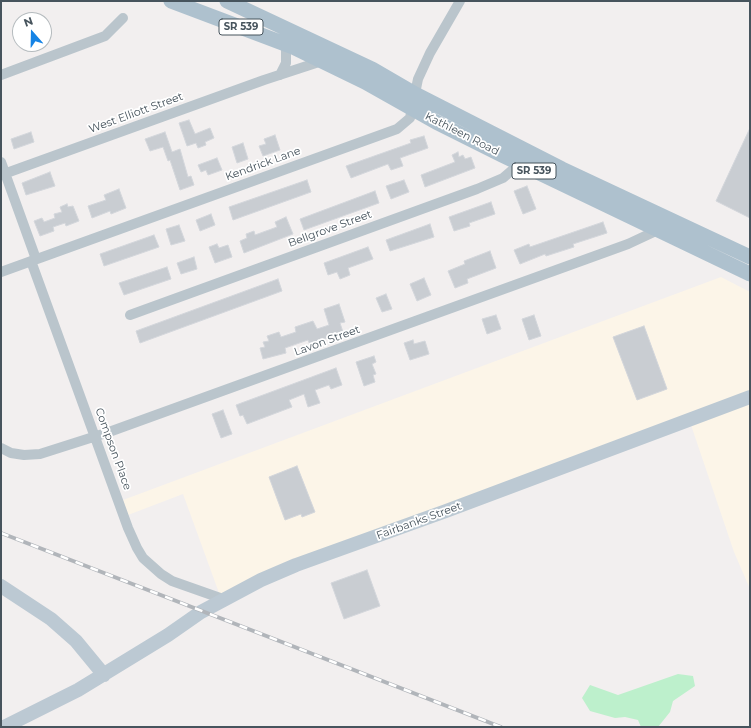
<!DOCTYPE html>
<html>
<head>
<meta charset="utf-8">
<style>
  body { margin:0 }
  #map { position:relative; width:751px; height:728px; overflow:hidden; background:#f2efef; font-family:Montserrat,sans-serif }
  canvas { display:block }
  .frame { position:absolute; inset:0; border:2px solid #47545d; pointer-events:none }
  .north { position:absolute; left:12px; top:12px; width:40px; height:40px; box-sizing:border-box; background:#fff; border:1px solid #b5bbbe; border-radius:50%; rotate:340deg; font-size:11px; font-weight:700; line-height:16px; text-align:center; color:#47545d }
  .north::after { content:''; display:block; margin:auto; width:14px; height:18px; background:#1583e5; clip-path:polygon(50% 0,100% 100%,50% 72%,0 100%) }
</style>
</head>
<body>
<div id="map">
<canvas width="751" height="728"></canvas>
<div class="frame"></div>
<div class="north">N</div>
</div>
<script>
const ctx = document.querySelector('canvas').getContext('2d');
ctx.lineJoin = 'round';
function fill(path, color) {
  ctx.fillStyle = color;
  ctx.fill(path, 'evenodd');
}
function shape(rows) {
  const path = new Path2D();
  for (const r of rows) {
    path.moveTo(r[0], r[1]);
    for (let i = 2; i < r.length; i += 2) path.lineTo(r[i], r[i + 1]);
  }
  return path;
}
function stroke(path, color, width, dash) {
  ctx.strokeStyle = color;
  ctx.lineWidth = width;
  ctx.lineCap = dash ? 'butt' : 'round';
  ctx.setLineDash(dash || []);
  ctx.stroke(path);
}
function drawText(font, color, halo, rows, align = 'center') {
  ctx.font = font + ' Montserrat,sans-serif';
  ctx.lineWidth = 3.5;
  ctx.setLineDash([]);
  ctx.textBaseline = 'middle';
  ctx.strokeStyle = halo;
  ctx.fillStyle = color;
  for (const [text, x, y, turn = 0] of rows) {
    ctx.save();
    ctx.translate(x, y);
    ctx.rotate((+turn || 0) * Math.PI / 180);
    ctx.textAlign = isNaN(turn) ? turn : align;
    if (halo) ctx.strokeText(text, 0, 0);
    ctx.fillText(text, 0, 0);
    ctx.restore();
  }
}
fill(shape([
  [721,277,750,292,750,392,223,594,219,593,183,494,128,515,123,500],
  [750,402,750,589,734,552,691,425]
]), '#fcf5e8');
fill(shape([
  [678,674,693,676,695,686,673,701,670,712,658,727,641,727,638,720,625,717,615,718,590,711,582,698,590,685,618,695]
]), '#bdf0cc');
const building = shape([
  [189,120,195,134,210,128,214,138,205,142,206,145,198,148,196,143,187,146,179,123,189,120],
  [750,128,750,218,716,201,750,128],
  [31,132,34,142,14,149,11,139,31,132],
  [165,132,172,152,180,149,188,177,191,176,194,185,180,190,170,160,168,161,163,147,150,151,145,139,165,132],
  [275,135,280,150,263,156,259,146,266,144,264,139,275,135],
  [424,136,428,148,400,158,403,166,391,170,388,164,351,178,346,166,411,143,410,140,424,136],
  [243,143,248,159,237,163,232,147,243,143],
  [458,152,459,157,463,155,465,159,471,157,475,168,425,187,421,175,455,162,452,155,458,152],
  [217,158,222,170,208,175,206,170,201,172,198,165,217,158],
  [50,172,55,186,26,195,22,183,50,172],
  [307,180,311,192,233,220,229,207,307,180],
  [404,180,409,192,391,199,386,186,404,180],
  [527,186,536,209,523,214,514,191,527,186],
  [119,189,126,208,111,214,110,211,92,218,88,206,106,200,104,195,119,189],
  [375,191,379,203,304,230,300,219,375,191],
  [491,202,495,214,469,223,470,226,454,231,449,217,491,202],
  [67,204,68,207,73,206,79,221,66,226,65,223,53,227,54,231,40,236,34,221,42,218,44,222,55,218,54,214,62,212,60,207,67,204],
  [211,214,215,225,200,231,196,220,211,214],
  [286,217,293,234,244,253,240,241,247,238,246,234,254,231,255,235,277,227,275,222,286,217],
  [603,222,607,233,573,244,574,247,546,256,545,254,520,264,514,250,529,244,530,247,603,222],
  [430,224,434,237,390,251,386,240,430,224],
  [179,225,185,241,171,245,166,229,179,225],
  [154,235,159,247,104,266,100,254,154,235],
  [217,244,219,248,228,245,232,257,215,263,209,247,217,244],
  [368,247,373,259,348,268,350,275,340,279,337,272,328,275,324,263,368,247],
  [490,251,496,268,467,279,468,283,455,288,448,271,465,264,464,261,490,251],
  [194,257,197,269,181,274,177,263,194,257],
  [167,267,171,279,124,295,119,283,167,267],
  [424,278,431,295,417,301,410,284,424,278],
  [278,279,282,291,140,343,136,331,278,279],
  [386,294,392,309,382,312,376,298,386,294],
  [339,304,345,322,340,323,343,332,310,345,308,340,285,348,286,353,263,359,260,348,265,347,263,342,269,341,267,336,279,332,281,337,296,332,295,327,313,321,317,329,329,325,324,309,339,304],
  [496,315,501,329,487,334,482,319,496,315],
  [534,315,541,336,529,340,522,319,534,315],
  [644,326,667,389,637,400,613,337,644,326],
  [413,340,414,344,425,341,429,354,410,360,404,343,413,340],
  [374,356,376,362,372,364,376,374,373,375,375,382,364,386,356,362,374,356],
  [336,368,342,385,331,389,329,385,315,390,320,403,308,407,304,394,289,400,292,407,247,424,243,415,240,416,236,405,336,368],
  [223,410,232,434,221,438,212,414,223,410],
  [297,466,315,512,302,517,301,514,285,520,269,477,297,466],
  [367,570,380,606,344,619,331,583,367,570]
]);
fill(building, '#c9cdd2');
stroke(building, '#d3d6db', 1);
stroke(shape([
  [1,75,105,36,123,18],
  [280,75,286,63,286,44],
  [1,162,36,259],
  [1,175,264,80,322,61],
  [31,261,128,528,137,548,143,558,161,574,172,581,223,599],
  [1,272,397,129,410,118,418,79,430,53,460,1],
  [130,315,477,189,503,178,524,160],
  [1,448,11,453,24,455,40,454,109,432,628,244,658,230]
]), '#bac5cc', 10);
stroke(shape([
  [1,586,51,619,76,641,104,675],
  [4,727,78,690,168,635,201,612,261,580,296,565,446,511,750,397]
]), '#bcc9d3', 14);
stroke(shape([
  [171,1,293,47,365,82,436,122,502,155,750,274],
  [227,1,372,69,415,94,562,169,750,257]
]), '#aec1ce', 15);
const rail = shape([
  [1,533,501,727]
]);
stroke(rail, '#b1b5ba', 4);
stroke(rail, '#fff', 2.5, [8]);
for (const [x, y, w] of [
  [241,27,44],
  [534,171,44]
]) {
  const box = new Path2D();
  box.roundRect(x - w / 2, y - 8, w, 16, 3);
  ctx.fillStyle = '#fff';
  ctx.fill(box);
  stroke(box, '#47545d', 1);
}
drawText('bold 10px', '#47545d', null, [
  ["SR 539",241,27],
  ["SR 539",534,171]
]);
drawText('11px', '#47545d', '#fff', [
  ["West Elliott Street",136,113,-20],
  ["Kathleen Road",462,134,27],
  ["Kendrick Lane",263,164,-20],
  ["Bellgrove Street",330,229,-20],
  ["Lavon Street",327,341,-20],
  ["Compson Place",113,449,70],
  ["Fairbanks Street",419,521,-20]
]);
</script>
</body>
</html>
